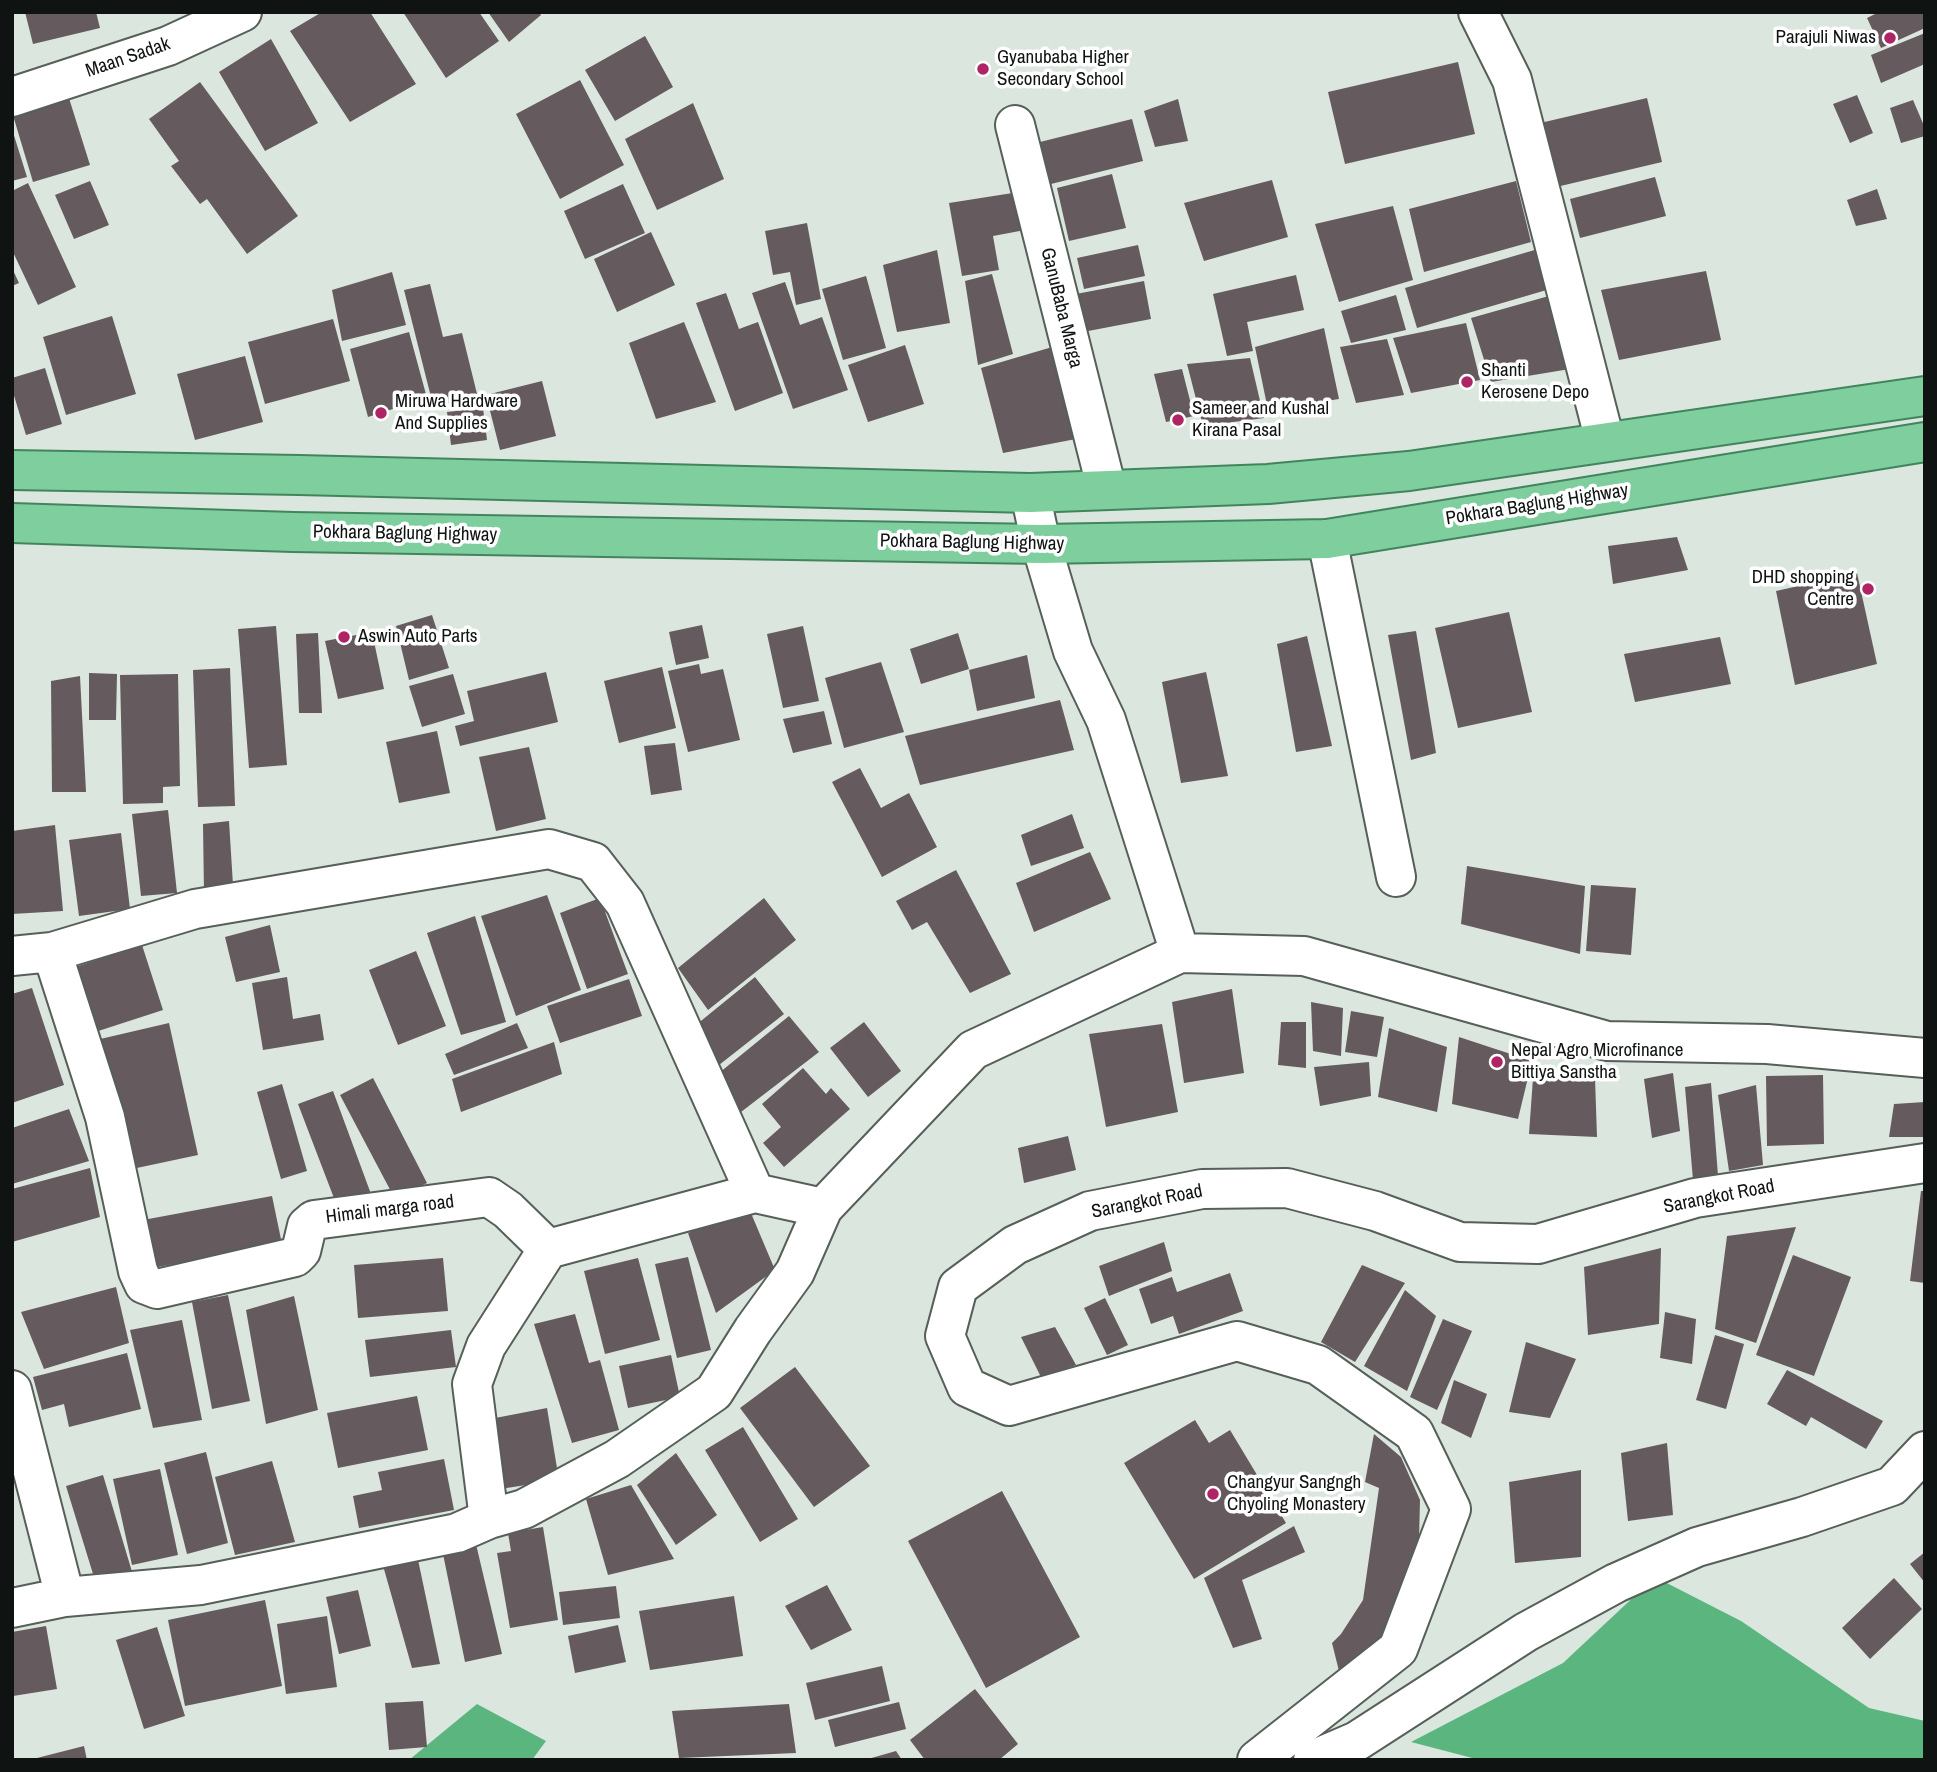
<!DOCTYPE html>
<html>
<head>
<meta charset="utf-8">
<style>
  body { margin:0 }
  #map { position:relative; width:1937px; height:1772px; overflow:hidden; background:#dbe6de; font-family:"Archivo Narrow",sans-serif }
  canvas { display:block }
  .frame { position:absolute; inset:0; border:14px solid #0f1311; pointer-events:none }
</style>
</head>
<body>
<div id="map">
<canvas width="1937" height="1772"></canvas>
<div class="frame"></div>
</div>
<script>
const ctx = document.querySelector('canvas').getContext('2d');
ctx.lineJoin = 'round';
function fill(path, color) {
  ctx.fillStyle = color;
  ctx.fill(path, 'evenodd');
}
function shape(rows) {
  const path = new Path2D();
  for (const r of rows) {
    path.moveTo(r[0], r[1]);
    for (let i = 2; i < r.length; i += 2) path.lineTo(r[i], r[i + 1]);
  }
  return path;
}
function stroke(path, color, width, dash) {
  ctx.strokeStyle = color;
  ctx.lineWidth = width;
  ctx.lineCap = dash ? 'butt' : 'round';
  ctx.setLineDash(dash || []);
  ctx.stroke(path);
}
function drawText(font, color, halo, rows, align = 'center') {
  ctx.font = font + ' "Archivo Narrow",sans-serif';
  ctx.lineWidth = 7;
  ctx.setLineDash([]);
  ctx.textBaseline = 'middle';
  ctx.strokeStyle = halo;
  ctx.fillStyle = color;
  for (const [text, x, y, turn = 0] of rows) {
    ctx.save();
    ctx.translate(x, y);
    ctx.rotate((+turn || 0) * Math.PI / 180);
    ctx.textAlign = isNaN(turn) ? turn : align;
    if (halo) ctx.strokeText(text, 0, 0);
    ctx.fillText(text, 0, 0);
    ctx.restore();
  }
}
fill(shape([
  [1655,1577,1741,1621,1869,1708,1925,1721,1925,1760,1480,1760,1411,1742,1563,1663],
  [477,1704,546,1741,532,1760,409,1760]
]), '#5ab67e');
fill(shape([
  [25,12,96,12,100,28,33,44],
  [322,12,370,12,416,84,350,122,290,31],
  [403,12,479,12,499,41,446,78],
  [488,12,539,12,541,15,509,42],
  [1879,12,1925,12,1925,28,1881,48,1867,18],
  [1925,33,1925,64,1881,83,1871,55],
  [645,36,673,87,615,121,585,70],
  [271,39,318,123,265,151,219,72],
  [1458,62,1475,134,1345,164,1328,92],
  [580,80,624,165,560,199,516,114],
  [200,82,298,216,247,254,207,199,200,204,171,166,179,161,149,119],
  [68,95,90,165,33,182,12,112],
  [1857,95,1873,133,1850,143,1833,104],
  [1647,98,1662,162,1552,188,1536,124],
  [1178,99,1188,141,1155,147,1144,111],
  [1913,100,1925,128,1925,136,1901,143,1890,108],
  [693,103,724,179,657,210,625,139],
  [1132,119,1143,161,1051,184,1040,142],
  [12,129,27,177,12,181],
  [1112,174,1126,228,1069,241,1057,188],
  [1655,177,1666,216,1580,238,1570,199],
  [1272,180,1288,237,1204,261,1184,203],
  [90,181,109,225,74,239,55,195],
  [1516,181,1531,242,1424,272,1409,209],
  [28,183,76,287,38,305,12,250,12,191],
  [623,184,645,233,585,259,564,211],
  [1877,189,1887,219,1856,226,1847,200],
  [1019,192,1025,230,993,236,999,270,962,276,949,203],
  [1393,206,1413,280,1339,302,1315,224],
  [807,223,821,299,796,305,790,272,773,275,765,231],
  [651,232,675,285,617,312,594,259],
  [1138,245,1145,276,1084,289,1077,258],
  [1538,249,1550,289,1417,328,1405,288],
  [937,250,950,323,897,332,883,265],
  [12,268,19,283,12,286],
  [1706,271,1721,340,1619,360,1601,290],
  [392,272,406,325,342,341,332,290],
  [992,274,1013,354,978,365,965,281],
  [1296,275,1304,310,1247,322,1253,351,1227,356,1213,294],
  [866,276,886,348,843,360,822,289],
  [1144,281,1151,319,1083,332,1076,294],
  [785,282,800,325,822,317,848,390,793,409,752,293],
  [430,284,443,337,462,333,478,398,434,409,404,290],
  [1563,292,1582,367,1491,382,1471,318],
  [726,293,739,329,758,322,783,393,735,411,696,303],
  [1396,295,1406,330,1351,343,1341,311],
  [112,316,136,394,66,415,43,337],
  [333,319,350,381,265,404,248,342],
  [684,322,716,402,656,419,629,343],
  [1466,323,1480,380,1411,393,1393,338],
  [1324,328,1339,399,1268,410,1255,347],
  [409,332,427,398,368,417,350,349],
  [1387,339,1404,395,1356,403,1340,347],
  [905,345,924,404,868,422,848,365],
  [1059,345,1076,439,1003,453,981,368],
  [245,356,263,422,195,440,177,374],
  [1250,358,1264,418,1203,426,1187,364],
  [45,368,62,424,26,435,12,389,12,378],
  [1182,369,1194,416,1166,422,1154,374],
  [542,381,556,436,500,450,486,395],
  [483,408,487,440,451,445,447,412],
  [1677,537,1688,570,1613,584,1608,546],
  [1857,573,1877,664,1795,685,1776,591],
  [1509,612,1532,712,1458,728,1435,628],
  [432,615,449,668,409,680,396,626],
  [702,625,709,658,676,665,669,632],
  [276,626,287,765,249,768,238,629],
  [803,626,819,701,783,708,767,634],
  [1416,631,1436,753,1411,760,1388,635],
  [372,632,384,689,338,699,325,641],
  [318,633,322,713,299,713,296,634],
  [958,633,969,669,921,684,910,649],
  [1307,636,1332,746,1296,752,1277,644],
  [1720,637,1731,684,1635,702,1624,654],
  [1027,655,1035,698,977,711,969,670],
  [881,662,904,732,844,748,825,678],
  [699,664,701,674,723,669,740,740,688,752,668,671],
  [662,667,676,728,619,743,604,681],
  [230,668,235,806,198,807,193,670],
  [546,672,558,722,460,746,455,726,474,721,467,691],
  [1206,672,1228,776,1181,783,1162,682],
  [89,673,117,674,116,720,89,720],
  [178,674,180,786,163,787,163,803,123,804,120,675],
  [453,674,465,714,422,727,409,686],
  [80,676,86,792,52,792,51,681],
  [1060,700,1074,750,920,785,905,736],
  [824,711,832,744,793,753,783,719],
  [437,731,450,793,399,803,386,742],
  [675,743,682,790,651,795,644,746],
  [529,747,546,819,496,831,479,757],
  [860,768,881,808,909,793,937,847,882,877,832,782],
  [168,810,177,893,141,896,132,814],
  [1072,814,1084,848,1031,866,1021,835],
  [229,821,233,885,204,893,203,824],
  [55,825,63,911,12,914,12,831],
  [121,833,130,909,79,916,69,840],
  [1090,852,1111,899,1034,932,1016,883],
  [1467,866,1585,886,1580,954,1461,924],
  [956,870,1011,974,970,993,927,922,912,930,896,901],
  [1591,885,1636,888,1631,955,1586,951],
  [547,895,581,990,516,1016,481,916],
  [600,898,628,974,587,989,560,913],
  [764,898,796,940,708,1010,678,968],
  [475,916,506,1022,461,1035,427,933],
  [270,925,280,972,236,982,225,937],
  [142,945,163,1010,86,1035,66,970],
  [416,951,446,1026,398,1045,369,970],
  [287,977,293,1019,320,1014,324,1040,263,1050,252,983],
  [755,977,784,1014,719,1065,691,1029],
  [629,979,642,1016,560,1043,547,1006],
  [32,988,64,1085,12,1103,12,994],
  [1232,989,1244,1073,1184,1083,1172,1002],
  [1311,1002,1343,1008,1341,1056,1313,1051],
  [1351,1011,1384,1017,1377,1057,1345,1052],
  [789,1016,819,1052,741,1112,719,1073],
  [864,1022,901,1071,868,1097,830,1048],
  [1281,1022,1306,1022,1306,1068,1278,1065],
  [169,1023,198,1155,132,1169,96,1040],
  [517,1023,528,1048,454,1075,445,1054],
  [1162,1024,1178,1112,1106,1127,1089,1034],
  [1389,1028,1447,1047,1437,1112,1378,1097],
  [1459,1037,1532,1061,1518,1119,1452,1104],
  [554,1042,562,1074,461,1112,452,1079],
  [1369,1062,1371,1096,1320,1106,1314,1067],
  [803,1068,826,1094,831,1088,850,1109,784,1167,763,1143,781,1127,762,1104],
  [1673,1073,1680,1131,1652,1138,1644,1079],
  [1823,1075,1824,1144,1767,1146,1766,1076],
  [373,1078,427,1183,395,1199,340,1095],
  [1533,1078,1595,1078,1597,1137,1529,1134],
  [1711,1083,1718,1176,1693,1180,1685,1087],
  [282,1084,307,1171,281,1179,257,1092],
  [1756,1085,1763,1165,1729,1171,1718,1095],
  [333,1091,371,1194,337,1206,298,1104],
  [1925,1102,1925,1137,1889,1137,1894,1104],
  [69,1109,89,1161,12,1184,12,1128],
  [1068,1136,1076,1170,1024,1183,1018,1148],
  [90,1168,100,1217,12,1242,12,1189],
  [1921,1191,1925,1191,1925,1283,1910,1281],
  [272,1196,282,1244,152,1268,143,1220],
  [748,1206,775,1270,716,1313,688,1233],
  [1796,1227,1756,1343,1715,1329,1727,1236],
  [1164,1242,1172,1271,1109,1296,1099,1266],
  [1661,1248,1659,1324,1588,1335,1584,1267],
  [1793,1255,1851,1277,1814,1376,1756,1355],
  [688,1257,711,1350,677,1358,655,1264],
  [443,1258,448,1311,358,1318,354,1265],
  [638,1258,660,1340,605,1354,584,1271],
  [1362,1265,1405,1283,1355,1362,1321,1342],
  [1230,1273,1243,1311,1179,1334,1173,1316,1151,1324,1139,1289,1172,1277,1177,1292],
  [116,1287,129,1343,44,1369,21,1312],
  [1405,1290,1436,1316,1407,1391,1364,1366],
  [228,1295,250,1401,212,1409,192,1302],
  [294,1296,318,1410,266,1424,246,1310],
  [1105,1298,1128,1345,1107,1355,1084,1308],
  [1665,1312,1696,1319,1692,1364,1660,1358],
  [575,1314,589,1363,600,1360,619,1430,572,1443,534,1324],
  [1443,1319,1472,1331,1437,1410,1410,1397],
  [182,1320,202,1420,153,1428,130,1330],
  [1055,1327,1076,1365,1041,1377,1021,1337],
  [451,1330,456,1367,370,1377,365,1340],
  [1715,1335,1744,1344,1726,1409,1696,1400],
  [1526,1342,1576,1359,1550,1418,1509,1412],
  [127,1353,141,1409,69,1427,64,1404,42,1410,33,1377],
  [671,1355,680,1397,628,1408,619,1366],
  [795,1367,870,1466,814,1507,740,1408],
  [1787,1370,1883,1421,1866,1449,1811,1417,1806,1426,1767,1404],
  [1454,1380,1487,1394,1471,1438,1441,1423],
  [417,1396,428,1450,338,1468,327,1413],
  [547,1408,559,1480,500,1489,490,1419],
  [1195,1420,1209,1443,1230,1430,1286,1523,1194,1579,1124,1463],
  [743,1427,798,1519,760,1542,705,1450],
  [1374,1434,1401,1457,1420,1500,1419,1541,1395,1627,1364,1659,1339,1671,1332,1643,1341,1634,1363,1600,1379,1488,1365,1482],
  [1667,1443,1673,1515,1628,1521,1621,1453],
  [206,1452,228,1543,187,1554,164,1463],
  [676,1453,717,1515,676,1545,637,1485],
  [444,1459,454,1510,359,1528,353,1496,382,1490,378,1472],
  [272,1461,295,1542,235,1555,215,1477],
  [160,1469,178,1555,132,1565,113,1479],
  [1581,1470,1581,1557,1515,1563,1509,1482],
  [103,1475,133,1575,97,1587,66,1486],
  [631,1485,674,1559,608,1575,586,1499],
  [1002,1491,1080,1637,986,1688,908,1541],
  [1294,1526,1305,1552,1242,1580,1262,1639,1233,1648,1204,1578],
  [543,1527,558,1620,510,1628,497,1553,511,1551,508,1533],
  [475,1540,502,1654,465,1662,442,1549],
  [1925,1552,1925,1583,1910,1564],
  [417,1555,440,1664,412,1668,382,1562],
  [1894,1578,1922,1609,1870,1659,1842,1628],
  [827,1585,852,1630,811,1650,785,1606],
  [616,1586,620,1618,563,1625,559,1592],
  [358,1590,371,1646,339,1654,326,1597],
  [734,1596,743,1656,650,1670,639,1611],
  [265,1600,282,1686,185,1706,168,1620],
  [327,1616,337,1687,286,1694,277,1624],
  [618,1625,626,1662,575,1673,568,1636],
  [46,1626,57,1689,13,1696,12,1632],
  [157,1627,185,1716,144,1729,116,1640],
  [882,1666,890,1701,815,1720,806,1683],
  [975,1689,1018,1744,999,1760,925,1760,910,1740],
  [423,1701,427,1747,389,1750,385,1703],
  [899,1702,906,1729,835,1747,828,1720],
  [789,1704,796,1753,679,1758,672,1711],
  [84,1746,87,1760,33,1760,33,1759],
  [896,1751,902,1760,868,1760,868,1759]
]), '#655a5d');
const minor = shape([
  [1478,12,1512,80,1605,441],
  [12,97,168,46,242,12],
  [1015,125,1107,490],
  [1030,493,1041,544,1073,651,1106,720,1180,953],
  [1327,539,1396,877],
  [52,952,105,1117,138,1271,144,1284,157,1289,295,1257,301,1251,307,1226,314,1220,489,1197,508,1210,548,1249],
  [12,956,52,952,195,909,549,849,593,862,625,903,755,1193,548,1249,486,1346,472,1384,489,1519,457,1533,201,1585,65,1597,12,1608],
  [755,1193,823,1208,973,1050,1180,953,1304,956,1607,1041,1767,1044,1925,1058],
  [12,1390,65,1597],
  [489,1519,524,1509,617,1459,714,1392,753,1330,795,1272,823,1208],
  [1313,1760,1357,1741,1526,1632,1616,1583,1697,1547,1802,1517,1892,1486,1925,1451]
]);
const tertiary = shape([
  [1257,1760,1398,1649,1451,1509,1414,1433,1318,1365,1237,1341,1009,1406,967,1387,945,1336,958,1287,1015,1245,1090,1211,1202,1189,1287,1188,1375,1211,1460,1242,1538,1244,1695,1198,1925,1163]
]);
const trunk = shape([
  [12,470,299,475,1030,493,1268,484,1409,471,1925,396],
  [12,523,293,532,1041,544,1327,539,1925,442]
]);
stroke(minor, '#565f58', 42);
stroke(tertiary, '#565f58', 42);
stroke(trunk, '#42855d', 42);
stroke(minor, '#fff', 38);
stroke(tertiary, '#fff', 38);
stroke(trunk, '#7ece9e', 38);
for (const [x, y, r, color] of [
  [1890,38,7,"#af2464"],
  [983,69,7,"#af2464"],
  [1467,382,7,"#af2464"],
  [381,413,7,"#af2464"],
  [1178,420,7,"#af2464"],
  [1868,589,7,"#af2464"],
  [344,637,7,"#af2464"],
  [1497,1062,7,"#af2464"],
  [1213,1494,7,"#af2464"]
]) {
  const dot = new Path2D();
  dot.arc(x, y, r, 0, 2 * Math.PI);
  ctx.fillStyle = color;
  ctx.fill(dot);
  stroke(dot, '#fff', 2.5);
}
drawText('19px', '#0f1311', '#fff', [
  ["Parajuli Niwas",1876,38,"right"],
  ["Gyanubaba Higher",997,58],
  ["Secondary School",997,80],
  ["Shanti",1481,371],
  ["Kerosene Depo",1481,393],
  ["Miruwa Hardware",395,402],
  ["And Supplies",395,424],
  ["Sameer and Kushal",1192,409],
  ["Kirana Pasal",1192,431],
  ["DHD shopping",1854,578,"right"],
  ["Centre",1854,600,"right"],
  ["Aswin Auto Parts",358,637],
  ["Nepal Agro Microfinance",1511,1051],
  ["Bittiya Sanstha",1511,1073],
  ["Changyur Sangngh",1227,1483],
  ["Chyoling Monastery",1227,1505]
], 'left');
drawText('19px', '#0f1311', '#fff', [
  ["Maan Sadak",128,58,-19],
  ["GanuBaba Marga",1061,308,76],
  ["Pokhara Baglung Highway",1537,505,-9],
  ["Pokhara Baglung Highway",405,534,1],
  ["Pokhara Baglung Highway",972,543,1],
  ["Sarangkot Road",1719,1197,-11],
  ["Sarangkot Road",1147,1202,-11],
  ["Himali marga road",390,1210,-7]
]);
</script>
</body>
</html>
